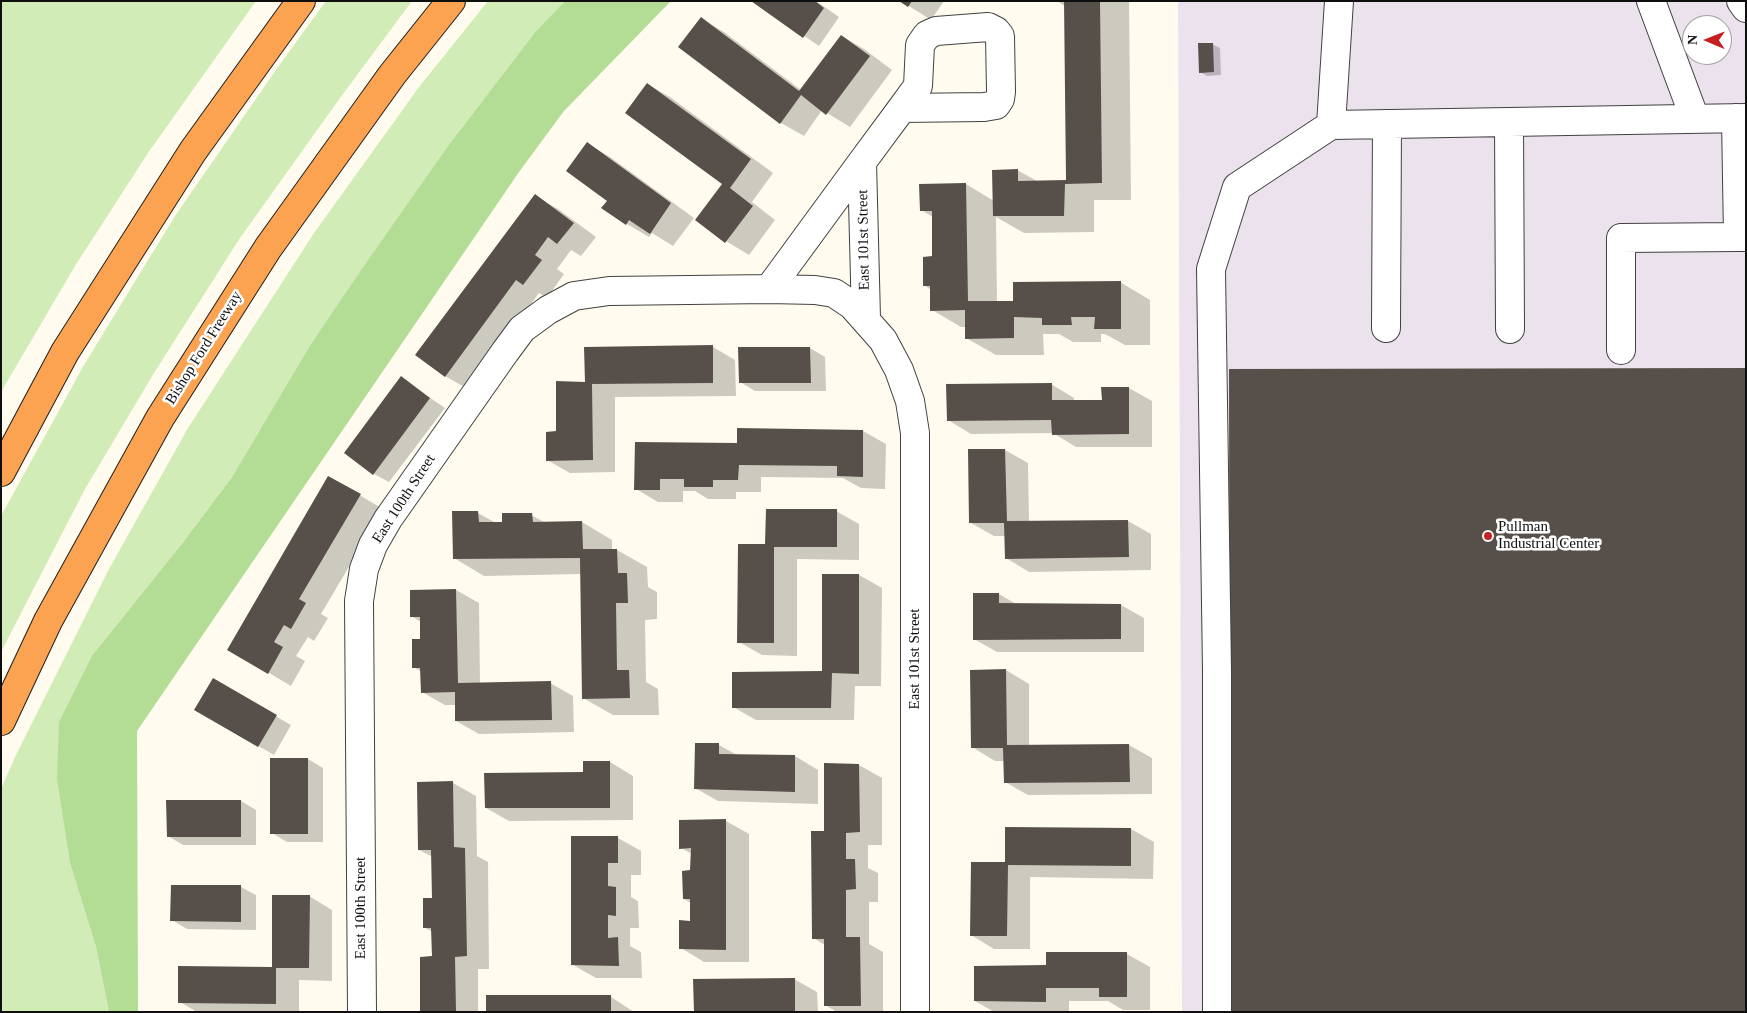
<!DOCTYPE html>
<html>
<head>
<meta charset="utf-8">
<style>
  body { margin:0 }
  #map { position:relative; width:1747px; height:1013px; overflow:hidden; background:#fffcef; font-family:"Times New Roman",serif }
  canvas { display:block }
  .frame { position:absolute; inset:0; border:2px solid #0e0e0e; pointer-events:none }
  .north { position:absolute; left:1682px; top:15px; width:50px; height:50px; box-sizing:border-box; background:#fff; border:1px solid #9f9f9f; border-radius:50%; rotate:271deg; font-size:14px; font-weight:700; line-height:20px; text-align:center; color:#0e0e0e }
  .north::after { content:''; display:block; margin:auto; width:18px; height:22px; background:#c51f22; clip-path:polygon(50% 0,100% 100%,50% 72%,0 100%) }
</style>
</head>
<body>
<div id="map">
<canvas width="1747" height="1013"></canvas>
<div class="frame"></div>
<div class="north">N</div>
</div>
<script>
const ctx = document.querySelector('canvas').getContext('2d');
ctx.lineJoin = 'round';
function fill(path, color) {
  ctx.fillStyle = color;
  ctx.fill(path, 'evenodd');
}
function shape(rows) {
  const path = new Path2D();
  for (const r of rows) {
    path.moveTo(r[0], r[1]);
    for (let i = 2; i < r.length; i += 2) path.lineTo(r[i], r[i + 1]);
  }
  return path;
}
function stroke(path, color, width, dash) {
  ctx.strokeStyle = color;
  ctx.lineWidth = width;
  ctx.lineCap = dash ? 'butt' : 'round';
  ctx.setLineDash(dash || []);
  ctx.stroke(path);
}
function drawText(font, color, halo, rows, align = 'center') {
  ctx.font = font + ' "Times New Roman",serif';
  ctx.lineWidth = 5;
  ctx.setLineDash([]);
  ctx.textBaseline = 'middle';
  ctx.strokeStyle = halo;
  ctx.fillStyle = color;
  for (const [text, x, y, turn = 0] of rows) {
    ctx.save();
    ctx.translate(x, y);
    ctx.rotate((+turn || 0) * Math.PI / 180);
    ctx.textAlign = isNaN(turn) ? turn : align;
    if (halo) ctx.strokeText(text, 0, 0);
    ctx.fillText(text, 0, 0);
    ctx.restore();
  }
}
fill(shape([
  [1178,1,1746,1,1746,1012,1182,1012],
  [1692,25,1722,25,1722,55,1692,55]
]), '#ece2ed');
fill(shape([
  [1,1,256,1,148,153,75,266,1,392],
  [326,1,412,1,340,98,240,238,154,373,85,489,1,652,1,516,84,365,175,216,278,67],
  [488,1,565,1,536,31,448,146,309,347,232,477,178,549,57,781,70,863,96,947,109,1012,1,1012,1,789,15,757,109,569,188,428,314,233,419,87]
]), '#d1ecb6');
fill(shape([
  [565,1,671,1,564,111,519,172,137,731,138,1012,109,1012,96,947,70,863,57,781,59,722,92,656,178,549,232,477,309,347,366,263,448,146,536,31]
]), '#b3dd95');
fill(shape([
  [753,1,816,1,839,17,819,46],
  [901,1,944,1,931,20],
  [1057,1,1129,1,1131,200,1094,200,1094,232,1024,233,996,217,997,302,1014,302,1120,282,1150,300,1150,345,1125,345,1105,334,1101,334,1101,342,1073,342,1059,334,1043,334,1044,355,996,355,966,338,966,327,961,327,932,310,931,290,924,285,933,257,933,217,921,210,966,184,994,201,1017,170,1037,181,1067,181,1065,6],
  [701,19,724,32,801,90,842,36,864,49,892,70,850,127,822,110,804,136,781,123],
  [1212,44,1220,48,1221,75,1207,76,1200,72],
  [647,84,670,97,773,173,752,202,775,220,749,255,726,241,723,184],
  [588,144,610,157,694,218,673,246,652,233,649,237,627,224,608,200],
  [535,196,558,209,596,237,581,256,571,250,557,269,564,274,547,298,539,293,468,389,445,376],
  [713,347,735,360,736,396,615,397,615,472,570,473,547,460,557,433,586,383],
  [810,348,825,357,826,391,755,391,740,382],
  [401,378,445,408,389,482,374,474],
  [1051,384,1074,398,1074,401,1103,401,1129,388,1152,401,1152,447,1076,447,1053,433,971,434,948,420],
  [738,429,863,431,886,444,885,489,861,488,843,478,761,477,761,492,736,492,736,499,708,499,695,491,683,491,683,502,658,502,636,489,739,445],
  [1005,450,1028,463,1029,522,1128,521,1151,534,1151,570,1029,572,1006,558,1006,536,994,536,971,523],
  [329,477,383,509,321,614,328,618,314,641,308,637,296,656,305,661,291,686,229,649],
  [836,511,859,524,859,560,797,559,797,656,762,655,739,642,767,546],
  [478,513,496,523,531,515,546,523,582,522,612,540,612,550,617,550,647,567,648,587,657,592,657,619,645,620,646,682,658,689,659,715,613,715,583,698,581,574,484,576,454,558],
  [823,575,859,575,882,588,881,686,855,686,854,720,756,720,733,707,824,673],
  [456,590,479,603,480,684,550,683,573,696,574,732,479,734,456,721,456,705,445,705,422,692,422,672,413,667,421,640,421,622,411,616,411,591],
  [999,594,1016,604,1121,605,1144,618,1144,652,997,652,974,639],
  [1006,670,1029,684,1029,746,1129,745,1152,758,1152,794,1028,795,1005,782,1005,761,995,761,972,747],
  [213,680,291,725,274,755,196,710],
  [696,745,719,745,737,755,795,756,818,770,818,804,718,801,695,788],
  [271,759,308,759,323,768,323,842,287,842,272,833],
  [610,762,633,776,633,820,509,821,486,808,584,774],
  [825,765,859,765,882,778,882,845,868,845,868,868,878,873,878,902,869,902,869,944,883,952,883,1012,837,1012,825,1005,825,945,813,938,825,832],
  [418,783,453,783,476,796,477,856,488,862,489,969,478,969,478,1012,421,1012,433,957,433,932,425,928,433,899,433,857,419,850],
  [241,801,256,810,256,845,183,845,168,836],
  [681,821,726,821,749,834,749,962,704,962,681,948,691,922,691,903,684,899,691,871,692,854,681,848],
  [1131,829,1154,842,1153,879,1030,877,1030,949,994,949,971,935,1006,864],
  [572,837,618,838,641,851,641,875,631,875,631,897,638,901,639,928,630,928,630,946,641,952,642,978,596,978,573,965],
  [241,887,256,895,256,930,187,929,172,920],
  [309,896,332,910,332,981,299,980,299,1012,197,1012,180,1002,273,968],
  [1047,953,1127,954,1150,967,1150,1010,1123,1010,1108,1001,1069,1001,1069,1012,994,1012,975,1001,1047,966],
  [794,979,817,992,818,1012,695,1012],
  [611,997,634,1012,487,1012]
]), '#0003');
fill(shape([
  [751,1,815,1,824,8,803,38],
  [899,1,912,1,908,7],
  [1064,1,1100,1,1102,183,1065,184,1064,216,993,216,992,170,1018,169,1018,181,1066,180],
  [701,17,799,91,841,35,870,56,826,115,801,95,780,124,678,47],
  [1198,43,1213,43,1214,72,1199,73],
  [647,83,751,159,730,188,753,206,725,243,695,220,722,184,625,113],
  [587,142,671,203,650,234,629,220,626,225,601,208,607,201,566,171],
  [966,183,968,301,1013,301,1013,282,1121,281,1121,329,1094,329,1095,317,1071,317,1072,325,1042,325,1042,318,1014,317,1014,338,965,339,965,310,930,311,930,286,923,286,923,257,932,256,932,211,920,211,919,184],
  [535,194,574,223,557,244,548,237,535,255,542,260,523,285,516,280,445,377,415,355],
  [713,345,713,383,592,384,593,460,546,461,546,432,556,431,556,381,585,382,584,347],
  [738,347,810,347,811,383,739,383],
  [1746,368,1746,1012,1230,1012,1229,369],
  [401,376,430,398,373,475,344,453],
  [1052,383,1052,400,1102,400,1101,387,1129,387,1129,434,1052,435,1051,420,947,421,946,384],
  [737,428,863,430,863,477,837,476,837,466,739,465,738,480,713,480,713,487,684,487,684,479,660,479,660,490,634,490,635,442,737,443],
  [968,449,1005,449,1007,521,1128,520,1129,557,1005,559,1004,523,969,523],
  [328,476,361,494,299,599,306,603,291,629,284,625,274,642,283,647,268,674,227,650],
  [766,509,837,509,837,547,774,547,774,643,737,643,738,544,765,544],
  [452,511,478,511,479,522,502,522,502,513,532,513,533,522,582,521,583,549,617,549,618,573,627,573,628,603,616,603,617,670,629,670,630,698,582,699,580,558,453,559],
  [822,574,859,574,859,674,832,673,831,708,732,708,732,672,822,671],
  [456,589,458,683,551,681,552,720,455,721,455,692,421,693,420,668,412,668,412,639,420,639,420,617,410,617,410,590],
  [973,593,999,593,999,603,1121,604,1121,639,973,640],
  [1006,669,1007,745,1129,744,1130,782,1004,783,1003,748,971,748,970,670],
  [213,678,277,715,258,747,194,710],
  [695,743,719,743,719,754,795,755,795,792,694,789],
  [270,758,308,758,308,834,270,834],
  [583,761,610,761,610,808,485,808,484,773,583,772],
  [824,763,859,764,860,832,846,833,846,859,855,859,856,889,846,890,846,937,860,937,861,1006,824,1006,824,939,812,939,811,831,824,831],
  [453,781,454,847,465,848,467,956,455,957,456,1012,420,1012,420,957,432,956,431,928,423,928,423,898,432,898,431,850,418,850,417,782],
  [166,800,241,800,241,837,167,837],
  [726,819,726,950,679,949,679,920,690,921,690,899,683,899,682,871,690,870,691,848,679,849,679,820],
  [1005,827,1131,828,1131,866,1008,865,1007,936,970,936,971,862,1005,862],
  [571,836,618,836,618,863,608,863,608,886,616,887,616,916,608,915,608,938,618,937,619,966,571,965],
  [171,885,241,885,241,922,170,921],
  [272,895,310,895,309,968,276,968,276,1004,178,1003,178,966,272,967],
  [1046,952,1127,952,1127,997,1099,997,1099,988,1046,988,1046,1002,974,1001,974,966,1046,965],
  [795,978,795,1012,694,1012,693,979],
  [486,995,611,995,611,1012,486,1012]
]), '#574f4a');
const minor = shape([
  [1651,1,1695,119],
  [1741,1,1746,8],
  [1736,118,1738,237,1746,237],
  [1509,122,1510,329],
  [1331,125,1339,1],
  [862,162,866,318],
  [769,289,862,162,902,108,918,86,920,45,927,35,936,31,988,27,996,31,1000,36,1001,92,1000,99,996,105,984,107,902,108],
  [1386,328,1387,124],
  [1621,350,1621,238,1738,237],
  [362,1012,359,601,364,569,373,545,388,519,505,352,522,329,548,310,574,296,609,291,769,289,815,290,834,293,852,305,883,340,899,370,910,401,915,433,915,1012],
  [1217,1012,1217,670,1211,269,1237,187,1331,125,1746,118]
]);
const highway = shape([
  [1,472,65,352,193,151,301,1],
  [1,721,48,621,160,418,268,248,392,75,451,1]
]);
stroke(minor, '#414141', 30);
stroke(highway, '#1f1f1f', 30);
stroke(minor, '#fff', 28);
stroke(highway, '#fba351', 28);
for (const [x, y, r, color] of [
  [1488,536,5,"#c51f22"]
]) {
  const dot = new Path2D();
  dot.arc(x, y, r, 0, 2 * Math.PI);
  ctx.fillStyle = color;
  ctx.fill(dot);
  stroke(dot, '#fff', 2);
}
drawText('15px', '#0e0e0e', '#fff', [
  ["East 101st Street",864,240,-91],
  ["Bishop Ford Freeway",204,348,-58],
  ["East 100th Street",404,499,-57],
  ["East 101st Street",915,659,-90],
  ["East 100th Street",361,908,-90]
]);
drawText('15px', '#0e0e0e', '#fff', [
  ["Pullman",1498,527],
  ["Industrial Center",1498,544]
], 'left');
</script>
</body>
</html>
